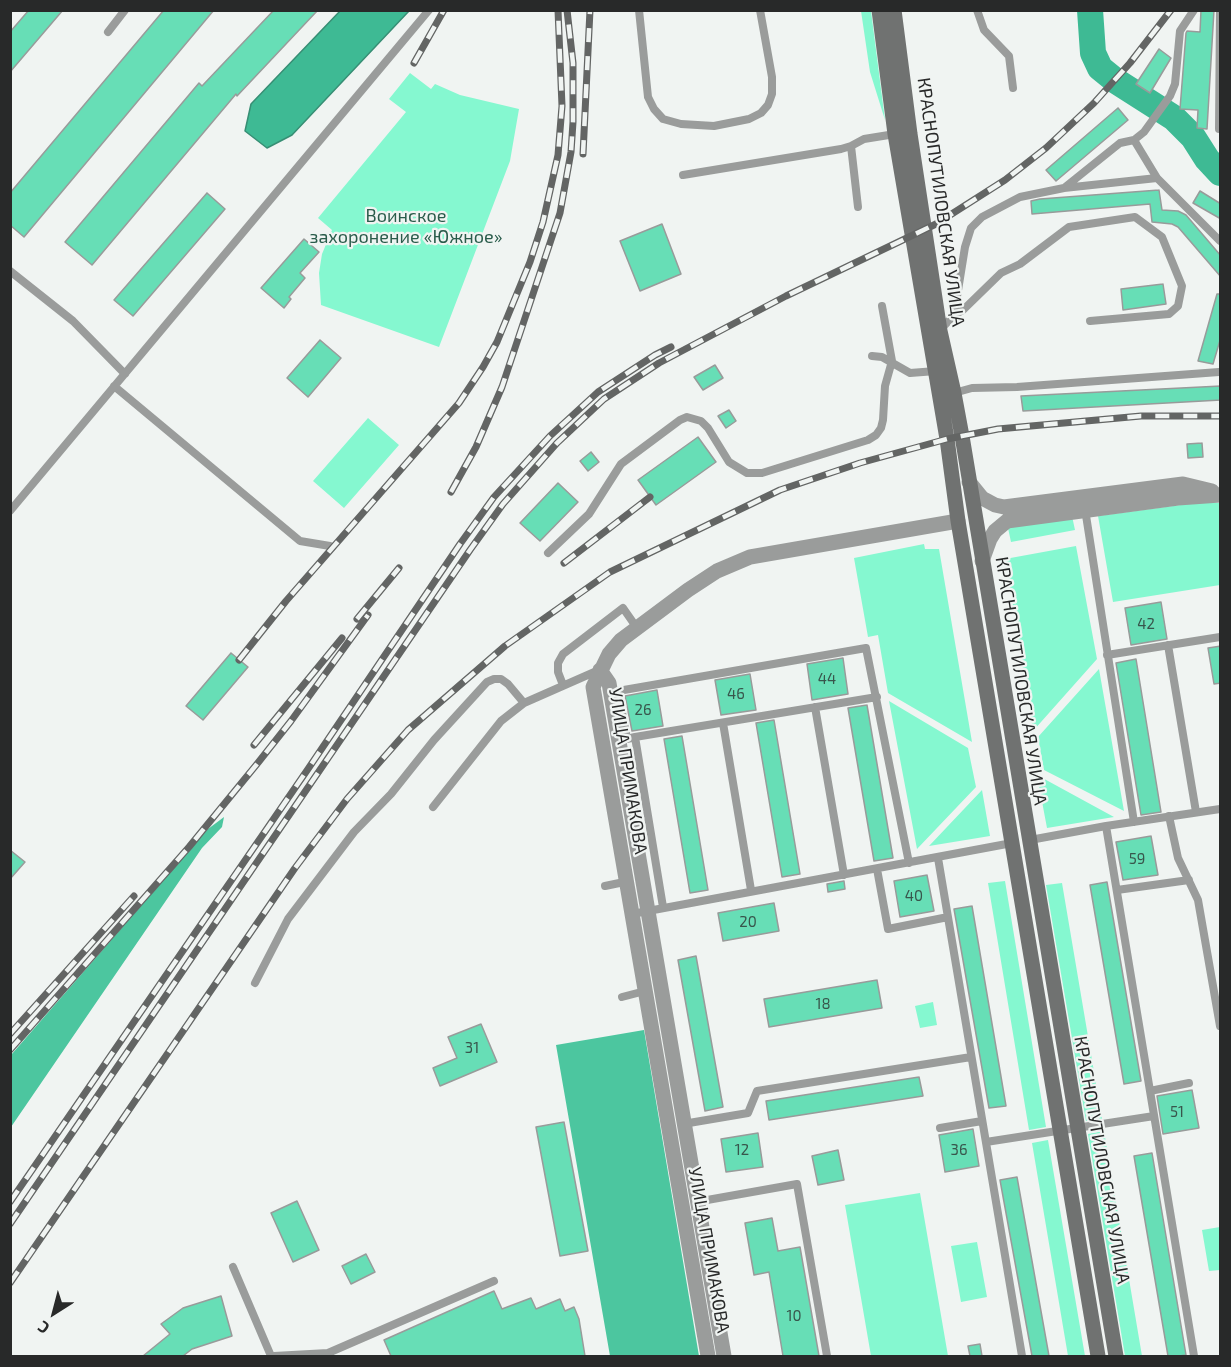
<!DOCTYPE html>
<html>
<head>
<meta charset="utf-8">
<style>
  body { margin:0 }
  #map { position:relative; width:1231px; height:1367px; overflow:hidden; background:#f0f4f2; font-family:"Exo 2",sans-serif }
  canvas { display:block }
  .frame { position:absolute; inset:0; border:12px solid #282929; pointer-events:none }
  .north { position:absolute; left:24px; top:1283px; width:60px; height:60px; -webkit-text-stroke:4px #f0f4f2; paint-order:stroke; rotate:216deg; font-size:16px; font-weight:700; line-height:24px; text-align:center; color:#282929 }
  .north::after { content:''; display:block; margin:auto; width:21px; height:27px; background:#282929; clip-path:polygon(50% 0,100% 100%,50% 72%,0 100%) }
</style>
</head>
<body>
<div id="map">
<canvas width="1231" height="1367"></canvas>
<div class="frame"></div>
<div class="north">С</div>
</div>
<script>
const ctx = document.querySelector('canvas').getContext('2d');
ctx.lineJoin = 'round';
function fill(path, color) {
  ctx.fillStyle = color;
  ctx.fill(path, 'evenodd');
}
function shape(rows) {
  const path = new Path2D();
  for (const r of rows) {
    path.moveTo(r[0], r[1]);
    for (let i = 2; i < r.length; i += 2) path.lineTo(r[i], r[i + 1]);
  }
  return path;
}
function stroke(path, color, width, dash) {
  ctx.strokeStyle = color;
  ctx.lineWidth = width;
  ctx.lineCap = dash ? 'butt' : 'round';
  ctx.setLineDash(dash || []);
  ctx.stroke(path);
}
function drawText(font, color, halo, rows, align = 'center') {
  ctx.font = font + ' "Exo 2",sans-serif';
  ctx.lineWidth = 4.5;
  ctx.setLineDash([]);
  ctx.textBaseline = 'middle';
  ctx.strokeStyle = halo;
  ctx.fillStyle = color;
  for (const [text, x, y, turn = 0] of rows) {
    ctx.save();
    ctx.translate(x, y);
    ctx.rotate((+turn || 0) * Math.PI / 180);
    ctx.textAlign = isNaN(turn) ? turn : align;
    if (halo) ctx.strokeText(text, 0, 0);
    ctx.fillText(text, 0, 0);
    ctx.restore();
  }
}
fill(shape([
  [861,11,871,11,885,120,870,72],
  [410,73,431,89,435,84,460,95,519,109,510,161,439,347,321,305,319,273,322,254,332,230,318,218,406,112,389,99],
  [368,418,399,445,344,508,313,481],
  [1203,502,1220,503,1220,585,1113,602,1098,516],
  [1072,516,1075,530,1011,542,1008,528],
  [924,544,925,549,939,549,972,742,888,693,878,635,868,637,854,558],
  [1076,546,1097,659,1033,731,1005,559],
  [1099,669,1124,811,1044,770,1038,737],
  [889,701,968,748,976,787,917,849],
  [1037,775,1114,817,1047,828],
  [982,790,990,836,929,846],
  [1005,881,1046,1127,1029,1130,988,883],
  [1062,883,1102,1119,1086,1121,1046,885],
  [933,1002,937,1025,920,1028,915,1006],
  [1104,1131,1142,1356,1125,1356,1088,1134],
  [1048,1140,1085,1356,1068,1356,1032,1143],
  [920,1193,948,1356,871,1356,845,1205],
  [1220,1227,1220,1270,1209,1271,1202,1230],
  [977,1242,987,1297,961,1302,951,1246]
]), '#85f8d0');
fill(shape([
  [224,817,222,827,202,848,11,1127,11,1055,208,829],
  [644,1030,699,1356,610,1356,556,1045]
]), '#4cc69f');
const water = shape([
  [340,11,409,11,292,135,267,148,245,131,251,104,340,11]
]);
fill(water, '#3eba94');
stroke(water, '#378e74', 1.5);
stroke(shape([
  [1090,10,1093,53,1100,68,1116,81,1174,118,1193,137,1207,159,1220,173]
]), '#3eba94', 26);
const building = shape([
  [29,10,63,10,10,72,10,32,29,10],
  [164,10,214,10,24,237,10,225,10,193,164,10],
  [274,10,318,10,237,96,236,94,92,265,65,242,199,83,202,86,274,10],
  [1201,10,1214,10,1207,129,1197,128,1198,110,1180,109,1186,33,1187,31,1200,32,1201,10],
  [1159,49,1171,58,1150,93,1136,84,1159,49],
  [1118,108,1128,120,1056,181,1046,170,1118,108],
  [1159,190,1162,210,1178,211,1186,215,1221,256,1221,277,1178,227,1172,224,1152,222,1150,204,1032,214,1031,201,1040,199,1159,190],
  [1200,191,1221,204,1221,219,1193,203,1200,191],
  [207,193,225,209,133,316,114,300,207,193],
  [662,224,681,274,640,291,620,241,662,224],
  [304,239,319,252,300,273,305,278,289,297,291,299,284,308,261,288,304,239],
  [1163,284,1166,304,1123,310,1121,289,1163,284],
  [1217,294,1221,294,1221,337,1213,364,1198,361,1217,294],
  [320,340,341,358,308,397,287,378,320,340],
  [715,365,723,378,703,390,694,377,715,365],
  [1221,386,1221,400,1023,411,1021,396,1221,386],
  [729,410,736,421,726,428,718,416,729,410],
  [698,437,716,462,656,505,638,480,698,437],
  [1202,443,1203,457,1188,458,1187,444,1202,443],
  [591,452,599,462,588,471,580,461,591,452],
  [558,483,578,502,540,541,520,523,558,483],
  [1161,602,1167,639,1131,645,1125,608,1161,602],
  [1221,646,1221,683,1214,684,1208,648,1221,646],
  [231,653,248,667,203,720,186,706,231,653],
  [843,658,848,694,812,700,807,664,843,658],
  [1136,659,1161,812,1141,815,1116,663,1136,659],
  [750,674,756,710,721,715,715,680,750,674],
  [657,690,663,726,632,731,625,696,657,690],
  [867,705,893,858,874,861,848,708,867,705],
  [774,720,800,874,782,877,756,723,774,720],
  [682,736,708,890,690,893,664,739,682,736],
  [1151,836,1158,875,1123,880,1116,842,1151,836],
  [10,850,25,862,10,879,10,850],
  [927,875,934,911,900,917,894,881,927,875],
  [844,881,845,889,828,892,827,884,844,881],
  [1107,882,1141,1081,1124,1084,1090,885,1107,882],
  [774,903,779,931,723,941,718,913,774,903],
  [972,906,1006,1106,989,1108,954,909,972,906],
  [696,956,723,1107,705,1111,678,960,696,956],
  [877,980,882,1008,769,1027,764,999,877,980],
  [481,1024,497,1062,440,1086,433,1068,457,1058,448,1037,481,1024],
  [919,1077,923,1096,769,1120,766,1101,919,1077],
  [1192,1090,1199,1128,1163,1134,1157,1096,1192,1090],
  [564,1122,588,1251,560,1256,536,1127,564,1122],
  [973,1129,979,1166,945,1172,939,1135,973,1129],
  [758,1133,763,1167,726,1172,721,1139,758,1133],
  [838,1150,844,1180,818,1185,812,1156,838,1150],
  [1152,1153,1186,1355,1179,1356,1168,1356,1134,1156,1152,1153],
  [1017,1177,1049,1356,1032,1356,1000,1180,1017,1177],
  [297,1201,319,1250,293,1262,271,1213,297,1201],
  [772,1218,778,1251,800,1247,819,1356,783,1356,769,1272,754,1275,745,1223,772,1218],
  [366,1254,375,1272,351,1284,342,1266,366,1254],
  [494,1291,502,1309,531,1298,536,1309,560,1299,565,1311,574,1307,579,1319,585,1356,391,1356,384,1340,494,1291],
  [221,1296,232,1336,192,1349,183,1356,143,1356,170,1334,161,1324,183,1308,221,1296],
  [980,1344,982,1356,970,1356,968,1346,980,1344]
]);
fill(building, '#67deb6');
stroke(building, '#989b9a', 1.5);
stroke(shape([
  [639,10,648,97,654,109,663,119,681,124,714,126,749,119,761,113,768,105,772,94,772,77,760,10],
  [977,10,984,30,1009,56,1013,88],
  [108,32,125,10],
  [1219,129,1220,10],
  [1134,140,1144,132,1170,96,1175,84,1180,31,1194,10],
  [851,146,858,207],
  [683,175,841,149,851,146,864,139,895,134],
  [1064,188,1120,143,1134,140,1157,178],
  [10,271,73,321,125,374],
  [954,315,963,310,1001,273,1020,264,1069,227,1135,217,1162,237,1182,286,1178,306,1169,314,1090,321],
  [941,329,954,315,965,247,971,228,982,217,1020,197,1064,188,1157,178,1220,241],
  [872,356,882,357,910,373,936,371],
  [114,386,300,541,330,546],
  [954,393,972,388,1017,387,1219,372],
  [1085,509,1134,822],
  [10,511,429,10],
  [548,553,589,514,621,464,680,420,687,417,701,421,708,428,729,462,747,473,762,473,868,440,876,435,881,428,883,420,885,386,892,361,882,306],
  [1168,645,1196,812],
  [1107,655,1220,637],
  [563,685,558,672,558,663,563,654,623,608,637,628],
  [815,707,844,875],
  [723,723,751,890],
  [635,737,877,697],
  [433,807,501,721,524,703,599,670],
  [1169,816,1178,858,1198,900,1220,1026],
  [1106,826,1194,1356],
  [1030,840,1106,826,1220,809],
  [938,858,1022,1356],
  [877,869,888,929,948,917],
  [605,886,629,881],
  [1117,890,1189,880],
  [663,907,635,737,627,739,618,691,866,648,909,863],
  [632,914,1012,843],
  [255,983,288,919,354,832,391,794,434,740,487,682,494,679,501,679,508,684,524,703],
  [622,997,645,991],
  [1150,1091,1189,1083],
  [683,1124,748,1113,757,1091,971,1057],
  [940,1128,982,1121],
  [986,1142,1154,1116],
  [696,1202,797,1184,827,1356],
  [233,1267,271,1356],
  [274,1356,328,1353,494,1281]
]), '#9a9c9b', 8);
stroke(shape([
  [969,482,982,498,995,505,1004,507,1183,484,1212,491],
  [982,561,990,539,995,531,1007,521,1178,498,1220,495],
  [600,670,609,683,724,1356],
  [708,1356,593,687,609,654,621,640,688,590,717,571,750,557,958,521]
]), '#9a9c9b', 15);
stroke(shape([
  [879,10,895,134,947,439,958,521,1098,1356],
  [894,10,910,134,940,331,954,393,962,436,1116,1356]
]), '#707271', 15);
const rail = shape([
  [414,63,444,10],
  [583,154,590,10],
  [451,492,476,447,502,387,560,213,571,152,573,122,573,63,567,10],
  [564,563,650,497],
  [357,619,399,568],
  [239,660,286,601,459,403,483,367,497,342,530,262,543,222,558,155,562,106,558,10],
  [254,745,342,638],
  [10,1034,134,896],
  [10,1050,189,847,257,764,291,721,368,615],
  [10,1202,308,769,460,544,494,497,550,436,598,392,655,355,671,347],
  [10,1224,470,550,503,504,557,443,604,399,659,363,786,296,936,224,1005,180,1046,148,1094,103,1130,63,1171,10],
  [10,1283,295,868,347,799,408,730,505,646,610,572,780,490,860,463,947,439,998,429,1141,416,1220,416]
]);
stroke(rail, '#636564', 7);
stroke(rail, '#f0f4f2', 4.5, [14]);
drawText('15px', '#38564c', null, [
  ["42",1146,624],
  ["44",827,679],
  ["46",736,694],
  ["26",643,710],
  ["59",1137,859],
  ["40",914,896],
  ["20",748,922],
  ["18",823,1004],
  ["31",472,1048],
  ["51",1177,1112],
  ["12",742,1150],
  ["36",959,1150],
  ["10",794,1316]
]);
drawText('18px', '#282929', '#f0f4f2', [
  ["КРАСНОПУТИЛОВСКАЯ УЛИЦА",941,202,82],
  ["КРАСНОПУТИЛОВСКАЯ УЛИЦА",1021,681,81],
  ["УЛИЦА ПРИМАКОВА",628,771,81],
  ["КРАСНОПУТИЛОВСКАЯ УЛИЦА",1102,1160,80],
  ["УЛИЦА ПРИМАКОВА",709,1250,80]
]);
drawText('18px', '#2a5c4b', '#f0f4f2', [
  ["Воинское",406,216],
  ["захоронение «Южное»",406,237]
]);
</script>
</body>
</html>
